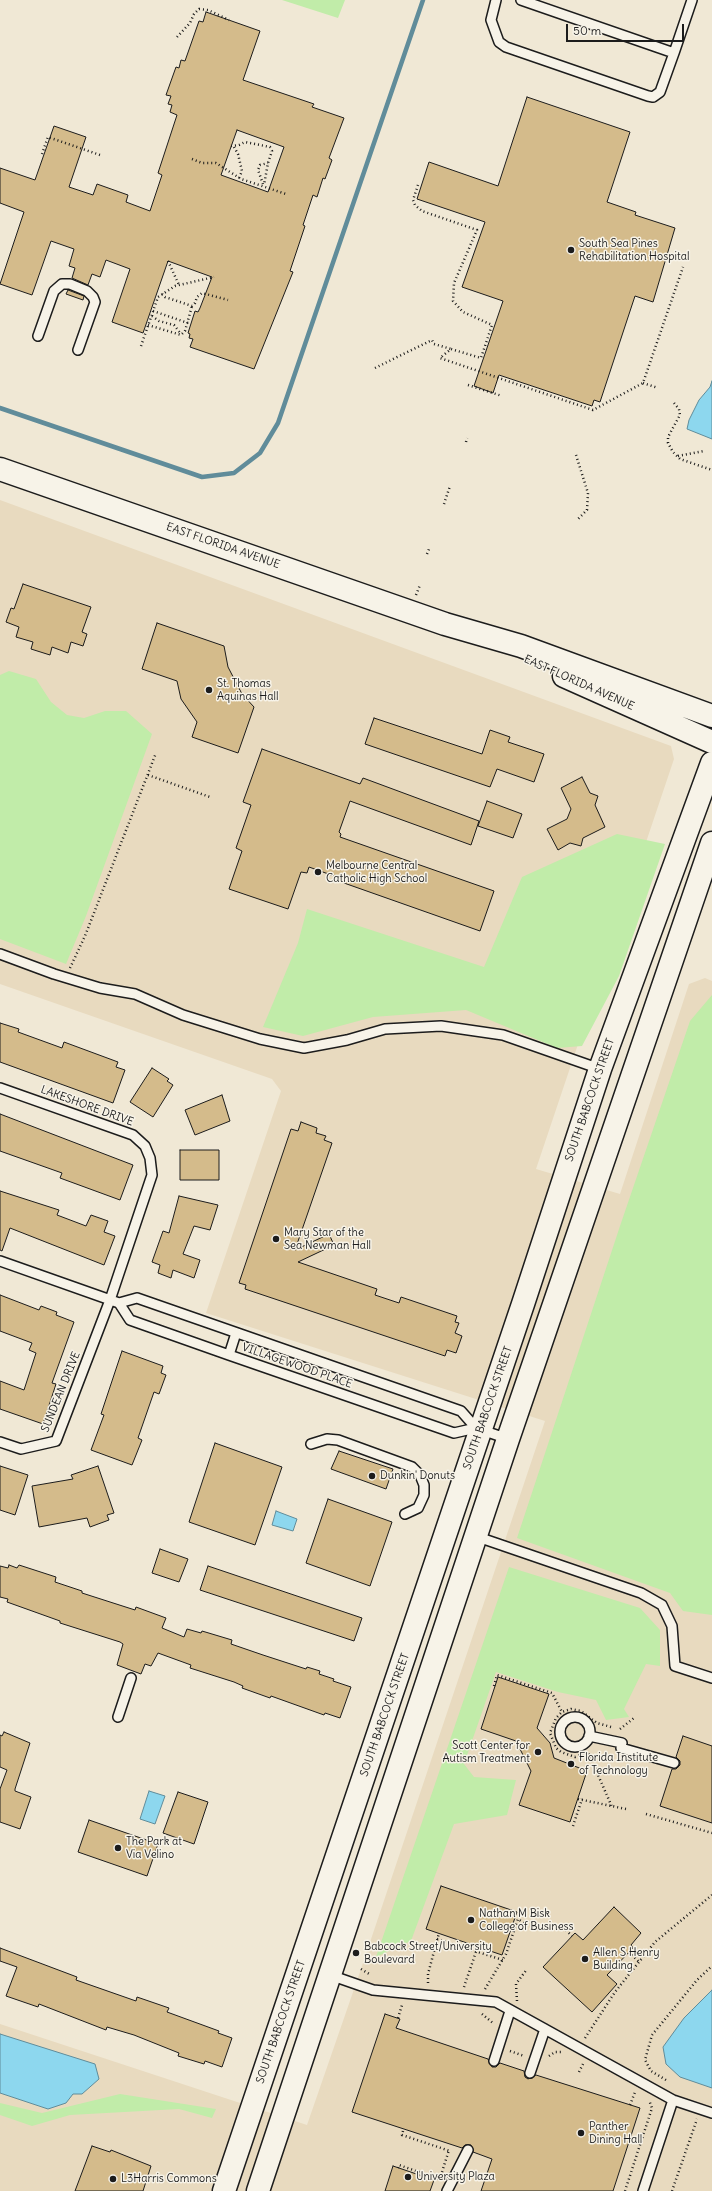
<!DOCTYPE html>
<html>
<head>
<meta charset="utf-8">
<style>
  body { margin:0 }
  #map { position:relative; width:712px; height:2191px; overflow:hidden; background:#f0e8d5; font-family:Delius,sans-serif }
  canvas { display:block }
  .scale { position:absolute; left:566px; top:24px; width:118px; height:18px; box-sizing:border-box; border:2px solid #1c1c1c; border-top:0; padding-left:5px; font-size:12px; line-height:14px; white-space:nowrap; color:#1c1c1c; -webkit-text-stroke:3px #f7f3e8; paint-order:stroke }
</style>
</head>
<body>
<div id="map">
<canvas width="712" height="2191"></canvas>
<div class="scale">50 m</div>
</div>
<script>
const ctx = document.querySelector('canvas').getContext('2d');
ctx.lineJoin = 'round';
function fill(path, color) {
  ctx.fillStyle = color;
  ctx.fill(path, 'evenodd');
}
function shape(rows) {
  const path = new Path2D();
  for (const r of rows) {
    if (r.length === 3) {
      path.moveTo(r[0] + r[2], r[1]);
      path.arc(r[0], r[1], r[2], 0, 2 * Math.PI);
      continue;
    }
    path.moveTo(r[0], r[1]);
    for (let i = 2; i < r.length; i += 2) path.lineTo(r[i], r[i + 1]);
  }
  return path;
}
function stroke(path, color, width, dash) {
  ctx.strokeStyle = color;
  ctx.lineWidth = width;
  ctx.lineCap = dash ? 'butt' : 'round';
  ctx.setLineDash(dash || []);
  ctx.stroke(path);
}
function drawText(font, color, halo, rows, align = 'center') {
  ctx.font = font + ' Delius,sans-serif';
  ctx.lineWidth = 3;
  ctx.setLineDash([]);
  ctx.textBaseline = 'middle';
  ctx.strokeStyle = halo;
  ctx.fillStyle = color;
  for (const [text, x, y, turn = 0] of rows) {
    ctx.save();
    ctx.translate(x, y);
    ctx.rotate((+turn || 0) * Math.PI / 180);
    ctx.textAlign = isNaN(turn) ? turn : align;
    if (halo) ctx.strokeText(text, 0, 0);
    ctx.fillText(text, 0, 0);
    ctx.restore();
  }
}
fill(shape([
  [0,500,671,746,674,759,536,1169,620,1194,689,984,705,978,712,981,712,2191,0,2191,0,2024,307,2125,361,1969,545,1421,206,1313,281,1091,272,1079,0,984]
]), '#e8dabf');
fill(shape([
  [282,0,345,0,338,18],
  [9,671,36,679,51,702,67,715,84,718,105,711,126,711,152,734,86,916,66,964,0,939,0,675],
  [617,834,665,844,619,976,582,1046,557,1048,466,1010,373,1017,303,1036,263,1027,298,943,307,909,484,967,522,877],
  [712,995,712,1615,683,1611,670,1593,517,1538,620,1226,690,1021],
  [509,1567,640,1608,660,1630,660,1666,646,1664,624,1709,629,1717,606,1720,596,1700,558,1692,496,1672,464,1764,474,1777,516,1780,507,1815,454,1824,411,1941,376,1957],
  [120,2094,216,2109,212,2118,179,2109,70,2115,32,2126,0,2115,0,2103,42,2113]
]), '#c1eca9');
const water = shape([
  [712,381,712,439,687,429,689,420,699,400,710,387,712,381],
  [276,1511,297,1519,293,1531,272,1525,276,1511],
  [149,1791,165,1796,155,1824,140,1819,149,1791],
  [712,1990,712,2088,680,2077,666,2064,663,2047,684,2018,712,1990],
  [0,2034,95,2064,99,2079,82,2094,73,2094,66,2103,48,2109,0,2093,0,2034]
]);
fill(water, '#8dd7ee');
stroke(water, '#608c9a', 1);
stroke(shape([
  [0,408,202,477,234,473,260,453,278,423,423,0]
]), '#608c9a', 4.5);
const building = shape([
  [206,12,260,31,243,80,314,104,312,107,344,118,329,158,332,160,325,179,323,178,317,197,313,195,303,225,305,226,290,271,293,272,254,369,190,347,193,339,189,338,190,334,188,333,195,311,198,312,200,308,212,277,168,261,143,333,112,322,130,269,106,260,100,277,92,274,88,285,72,278,75,268,69,266,74,249,51,241,32,295,0,284,24,212,0,203,0,168,35,180,54,126,86,137,69,187,93,195,97,184,128,195,126,202,150,211,162,175,158,173,177,115,170,112,172,105,168,104,171,96,166,95,176,67,179,68,181,60,185,61,199,21,203,22,206,12],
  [237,130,284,147,268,192,221,175,237,130],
  [527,97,630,132,607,202,636,212,635,215,675,228,653,302,635,296,600,402,594,400,592,406,499,375,493,393,474,386,503,301,462,287,485,222,417,199,429,162,498,186,527,97],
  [68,290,84,296,83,300,66,294,68,290],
  [23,584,91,607,82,632,87,634,83,646,71,642,68,653,52,647,50,655,31,649,33,642,16,637,19,627,6,622,11,608,14,609,23,584],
  [157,623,224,646,228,667,242,694,254,707,238,753,192,737,197,722,181,699,177,681,142,669,157,623],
  [374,718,482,754,490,730,510,737,508,742,544,754,534,782,497,769,490,787,365,744,374,718],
  [262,749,360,784,363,778,479,821,471,845,350,801,339,832,341,834,340,837,494,891,480,931,344,883,345,880,309,867,307,873,301,872,288,909,229,889,242,851,236,848,251,805,243,802,262,749],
  [582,777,590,793,598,796,595,805,605,827,583,838,581,846,570,843,558,850,547,829,567,819,571,809,561,788,582,777],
  [487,801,522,814,513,838,478,826,487,801],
  [0,1023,19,1029,18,1032,62,1048,64,1042,118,1062,116,1067,125,1070,113,1103,0,1062,0,1023],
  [152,1068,169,1079,167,1081,173,1085,153,1117,130,1102,152,1068],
  [222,1095,230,1121,195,1135,185,1110,222,1095],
  [0,1114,133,1165,120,1200,60,1178,62,1173,0,1151,0,1114],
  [301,1122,317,1128,316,1133,326,1136,324,1140,332,1143,295,1250,329,1234,334,1245,298,1262,377,1289,375,1295,399,1303,401,1297,457,1316,455,1322,459,1323,455,1333,462,1336,456,1353,447,1350,445,1356,245,1289,246,1285,239,1283,291,1129,298,1131,301,1122],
  [180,1150,219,1150,219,1180,180,1180,180,1150],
  [0,1191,59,1210,57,1215,86,1226,91,1215,108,1221,104,1232,115,1236,104,1265,10,1228,2,1251,0,1250,0,1191],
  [179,1196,218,1205,210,1230,194,1226,183,1254,200,1260,194,1278,173,1270,171,1278,158,1273,160,1265,152,1262,163,1231,169,1233,179,1196],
  [0,1295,39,1310,41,1306,57,1312,56,1315,74,1322,52,1383,56,1384,43,1424,0,1409,0,1381,24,1390,36,1353,29,1350,32,1343,0,1331,0,1295],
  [122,1351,163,1366,161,1373,166,1375,159,1394,154,1392,138,1438,142,1440,132,1465,91,1450,104,1415,101,1414,122,1351],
  [215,1443,282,1467,255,1545,189,1522,215,1443],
  [339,1451,393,1469,386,1489,331,1469,339,1451],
  [0,1466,28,1475,15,1515,0,1510,0,1466],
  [98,1466,114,1513,107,1515,109,1520,90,1527,87,1518,39,1527,32,1486,73,1479,71,1475,98,1466],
  [328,1499,392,1522,370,1586,306,1563,328,1499],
  [160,1549,188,1559,179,1582,152,1573,160,1549],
  [9,1565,17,1568,19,1565,56,1577,55,1582,82,1591,82,1593,135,1610,136,1607,166,1618,162,1628,184,1637,187,1629,201,1633,202,1631,232,1640,231,1644,263,1655,306,1669,307,1667,320,1671,319,1674,334,1679,333,1681,351,1687,340,1718,325,1713,324,1715,271,1696,270,1698,242,1688,243,1686,234,1682,190,1668,191,1665,158,1653,151,1666,145,1664,141,1674,117,1665,123,1644,120,1642,60,1623,60,1621,7,1602,8,1599,0,1597,0,1566,8,1568,9,1565],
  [208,1566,362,1618,354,1641,200,1590,208,1566],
  [498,1677,549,1694,537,1728,550,1743,554,1758,587,1771,570,1822,519,1805,531,1771,516,1741,481,1729,498,1677],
  [4,1732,30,1743,15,1789,15,1791,31,1797,20,1829,0,1822,0,1789,7,1770,0,1767,0,1735,2,1736,4,1732],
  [683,1736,712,1746,712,1823,660,1806,672,1769,676,1769,680,1765,680,1761,676,1757,683,1736],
  [178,1792,208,1802,194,1844,163,1833,178,1792],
  [89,1820,158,1844,147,1876,78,1852,89,1820],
  [441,1886,517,1912,502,1955,426,1929,441,1886],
  [614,1907,641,1933,631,1945,633,1948,607,1975,617,1984,592,2012,543,1967,575,1933,583,1940,614,1907],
  [0,1948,77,1977,76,1980,136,2001,137,1997,169,2008,167,2012,219,2031,218,2033,232,2038,222,2067,205,2061,204,2064,178,2056,179,2053,134,2035,107,2027,106,2030,39,2004,38,2007,6,1996,17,1967,0,1961,0,1948],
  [385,2014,400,2019,396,2028,488,2059,492,2067,496,2067,500,2063,524,2071,525,2077,528,2079,536,2075,640,2108,613,2191,481,2191,492,2159,473,2152,471,2145,465,2145,462,2148,352,2112,385,2014],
  [92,2146,110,2152,111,2150,151,2166,143,2191,75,2191,92,2146],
  [393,2166,434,2180,430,2191,385,2191,393,2166]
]);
fill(building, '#d4bb8b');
stroke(building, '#1c1c1c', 1);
const service = shape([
  [496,0,491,20,499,42,506,47,648,96,653,97,660,92,674,53],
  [521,0,674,53,692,0],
  [38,336,54,291,62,284,70,284,87,291,93,297,95,302,78,350],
  [0,954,54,974,100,988,135,994,183,1015,260,1039,304,1048,347,1040,385,1029,441,1026,503,1035,600,1069],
  [0,1088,133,1135,145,1146,150,1158,152,1175,110,1300,56,1441,21,1449,0,1442],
  [0,1261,119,1303,137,1298,461,1411,476,1428,508,1439],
  [119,1303,130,1320,229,1355,454,1433,476,1428],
  [229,1355,236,1333],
  [311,1444,327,1439,338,1440,412,1467,420,1475,424,1485,424,1495,418,1508,405,1514],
  [475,1536,641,1593,662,1605,672,1626,675,1666,712,1678],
  [118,1717,131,1678],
  [575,1732,15],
  [589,1736,622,1743],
  [621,1748,674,1763],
  [330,1975,373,1990,496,2002,673,2100,712,2113],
  [494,2061,510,2011],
  [530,2073,545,2029],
  [447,2191,468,2150],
  [643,2191,673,2100]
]);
const tertiary = shape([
  [0,469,445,624,521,646,712,716],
  [564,676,712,742]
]);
const secondary = shape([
  [224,2191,523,1304,600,1069,712,763],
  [258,2191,508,1439,712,843]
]);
stroke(service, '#1c1c1c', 12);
stroke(tertiary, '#1c1c1c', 25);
stroke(secondary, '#1c1c1c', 25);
stroke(shape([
  [177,37,190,23,194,14,199,9,208,10,229,20],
  [231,146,239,145,245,142,270,147,272,151,268,163,264,185],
  [234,147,238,154,242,171,239,178],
  [42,154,48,137,100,155],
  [192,159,202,163,216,163,241,179,286,194],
  [263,184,258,170,260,165,268,163],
  [418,185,413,200,415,205,422,211,477,230,454,283,453,301,463,312,492,325,481,358,451,349,440,358,593,410,643,383,683,267],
  [168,261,179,285],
  [162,294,165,297,192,306,195,303,197,297,202,293,228,300],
  [153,311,188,323],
  [152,316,159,321,174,325,181,334],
  [148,325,181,335,185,331,192,306],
  [141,346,158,297,175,286,214,277],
  [375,368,432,340,434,344,451,349],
  [643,383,658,388],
  [468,385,502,396],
  [674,403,679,409,680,415,668,437,668,443,673,452,680,459,712,470],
  [466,442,467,438],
  [576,455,588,493,587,510,578,519],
  [678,456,704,451],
  [444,504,450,486],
  [427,554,429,549],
  [416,595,420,585],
  [148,775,210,797],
  [70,968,85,936,156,753],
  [494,1686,497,1675,552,1693,562,1712],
  [611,1727,597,1723,581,1711,571,1709,562,1712,556,1718,550,1733,556,1748,561,1752,575,1757,588,1752,612,1807],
  [620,1729,634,1718],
  [578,1799,626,1809],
  [646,1814,712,1833],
  [573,1826,582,1799],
  [566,1930,572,1936],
  [437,1939,503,1960],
  [629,1952,639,1962],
  [361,1969,371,1975],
  [428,1983,428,1974,439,1933],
  [464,1987,478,1946],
  [485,1989,506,1954,518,1919,524,1923],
  [517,2001,516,1984,527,1969],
  [482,2014,493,2023],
  [398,2018,402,2005],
  [585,2038,615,1992,655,1942,712,1895],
  [510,2051,524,2056],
  [549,2056,555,2052,561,2052],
  [579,2072,583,2064],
  [666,2080,651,2071,645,2060,652,2035,697,1980,712,1966],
  [630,2105,635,2092],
  [403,2131,402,2135,450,2151],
  [398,2168,399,2165,439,2179],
  [442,2172,449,2150],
  [625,2191,652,2108,649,2100],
  [672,2191,697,2119]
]), '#1c1c1c', 2.5, [1, 3]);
stroke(service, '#f7f3e8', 9);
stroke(tertiary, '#f7f3e8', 22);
stroke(secondary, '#f7f3e8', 22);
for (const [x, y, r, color] of [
  [571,250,4,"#1c1c1c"],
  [209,690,4,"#1c1c1c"],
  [318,872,4,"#1c1c1c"],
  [276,1239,4,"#1c1c1c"],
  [372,1476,4,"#1c1c1c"],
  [538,1752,4,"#1c1c1c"],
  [571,1764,4,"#1c1c1c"],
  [118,1848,4,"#1c1c1c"],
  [471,1920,4,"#1c1c1c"],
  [356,1953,4,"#1c1c1c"],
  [585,1959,4,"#1c1c1c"],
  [581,2133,4,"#1c1c1c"],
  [408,2177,4,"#1c1c1c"],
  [113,2179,4,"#1c1c1c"]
]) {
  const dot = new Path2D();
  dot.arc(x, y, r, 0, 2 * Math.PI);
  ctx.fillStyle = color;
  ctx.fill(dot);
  stroke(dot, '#f7f3e8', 1.5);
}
drawText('11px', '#1c1c1c', '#f7f3e8', [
  ["South Sea Pines",579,244],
  ["Rehabilitation Hospital",579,257],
  ["St. Thomas",217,684],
  ["Aquinas Hall",217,697],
  ["Melbourne Central",326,866],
  ["Catholic High School",326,879],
  ["Mary Star of the",284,1233],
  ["Sea Newman Hall",284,1246],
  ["Dunkin' Donuts",380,1476],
  ["Scott Center for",530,1746,"right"],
  ["Autism Treatment",530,1759,"right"],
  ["Florida Institute",579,1758],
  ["of Technology",579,1771],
  ["The Park at",126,1842],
  ["Via Velino",126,1855],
  ["Nathan M Bisk",479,1914],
  ["College of Business",479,1927],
  ["Babcock Street/University",364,1947],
  ["Boulevard",364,1960],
  ["Allen S Henry",593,1953],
  ["Building",593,1966],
  ["Panther",589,2127],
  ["Dining Hall",589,2140],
  ["University Plaza",416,2177],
  ["L3Harris Commons",121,2179]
], 'left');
drawText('11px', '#1c1c1c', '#f7f3e8', [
  ["EAST FLORIDA AVENUE",223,546,19],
  ["EAST FLORIDA AVENUE",579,683,24],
  ["SOUTH BABCOCK STREET",590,1100,-71],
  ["LAKESHORE DRIVE",87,1106,20],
  ["VILLAGEWOOD PLACE",297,1366,19],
  ["SUNDEAN DRIVE",61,1392,-68],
  ["SOUTH BABCOCK STREET",488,1408,-71],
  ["SOUTH BABCOCK STREET",385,1715,-71],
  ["SOUTH BABCOCK STREET",281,2022,-71]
]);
</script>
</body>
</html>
